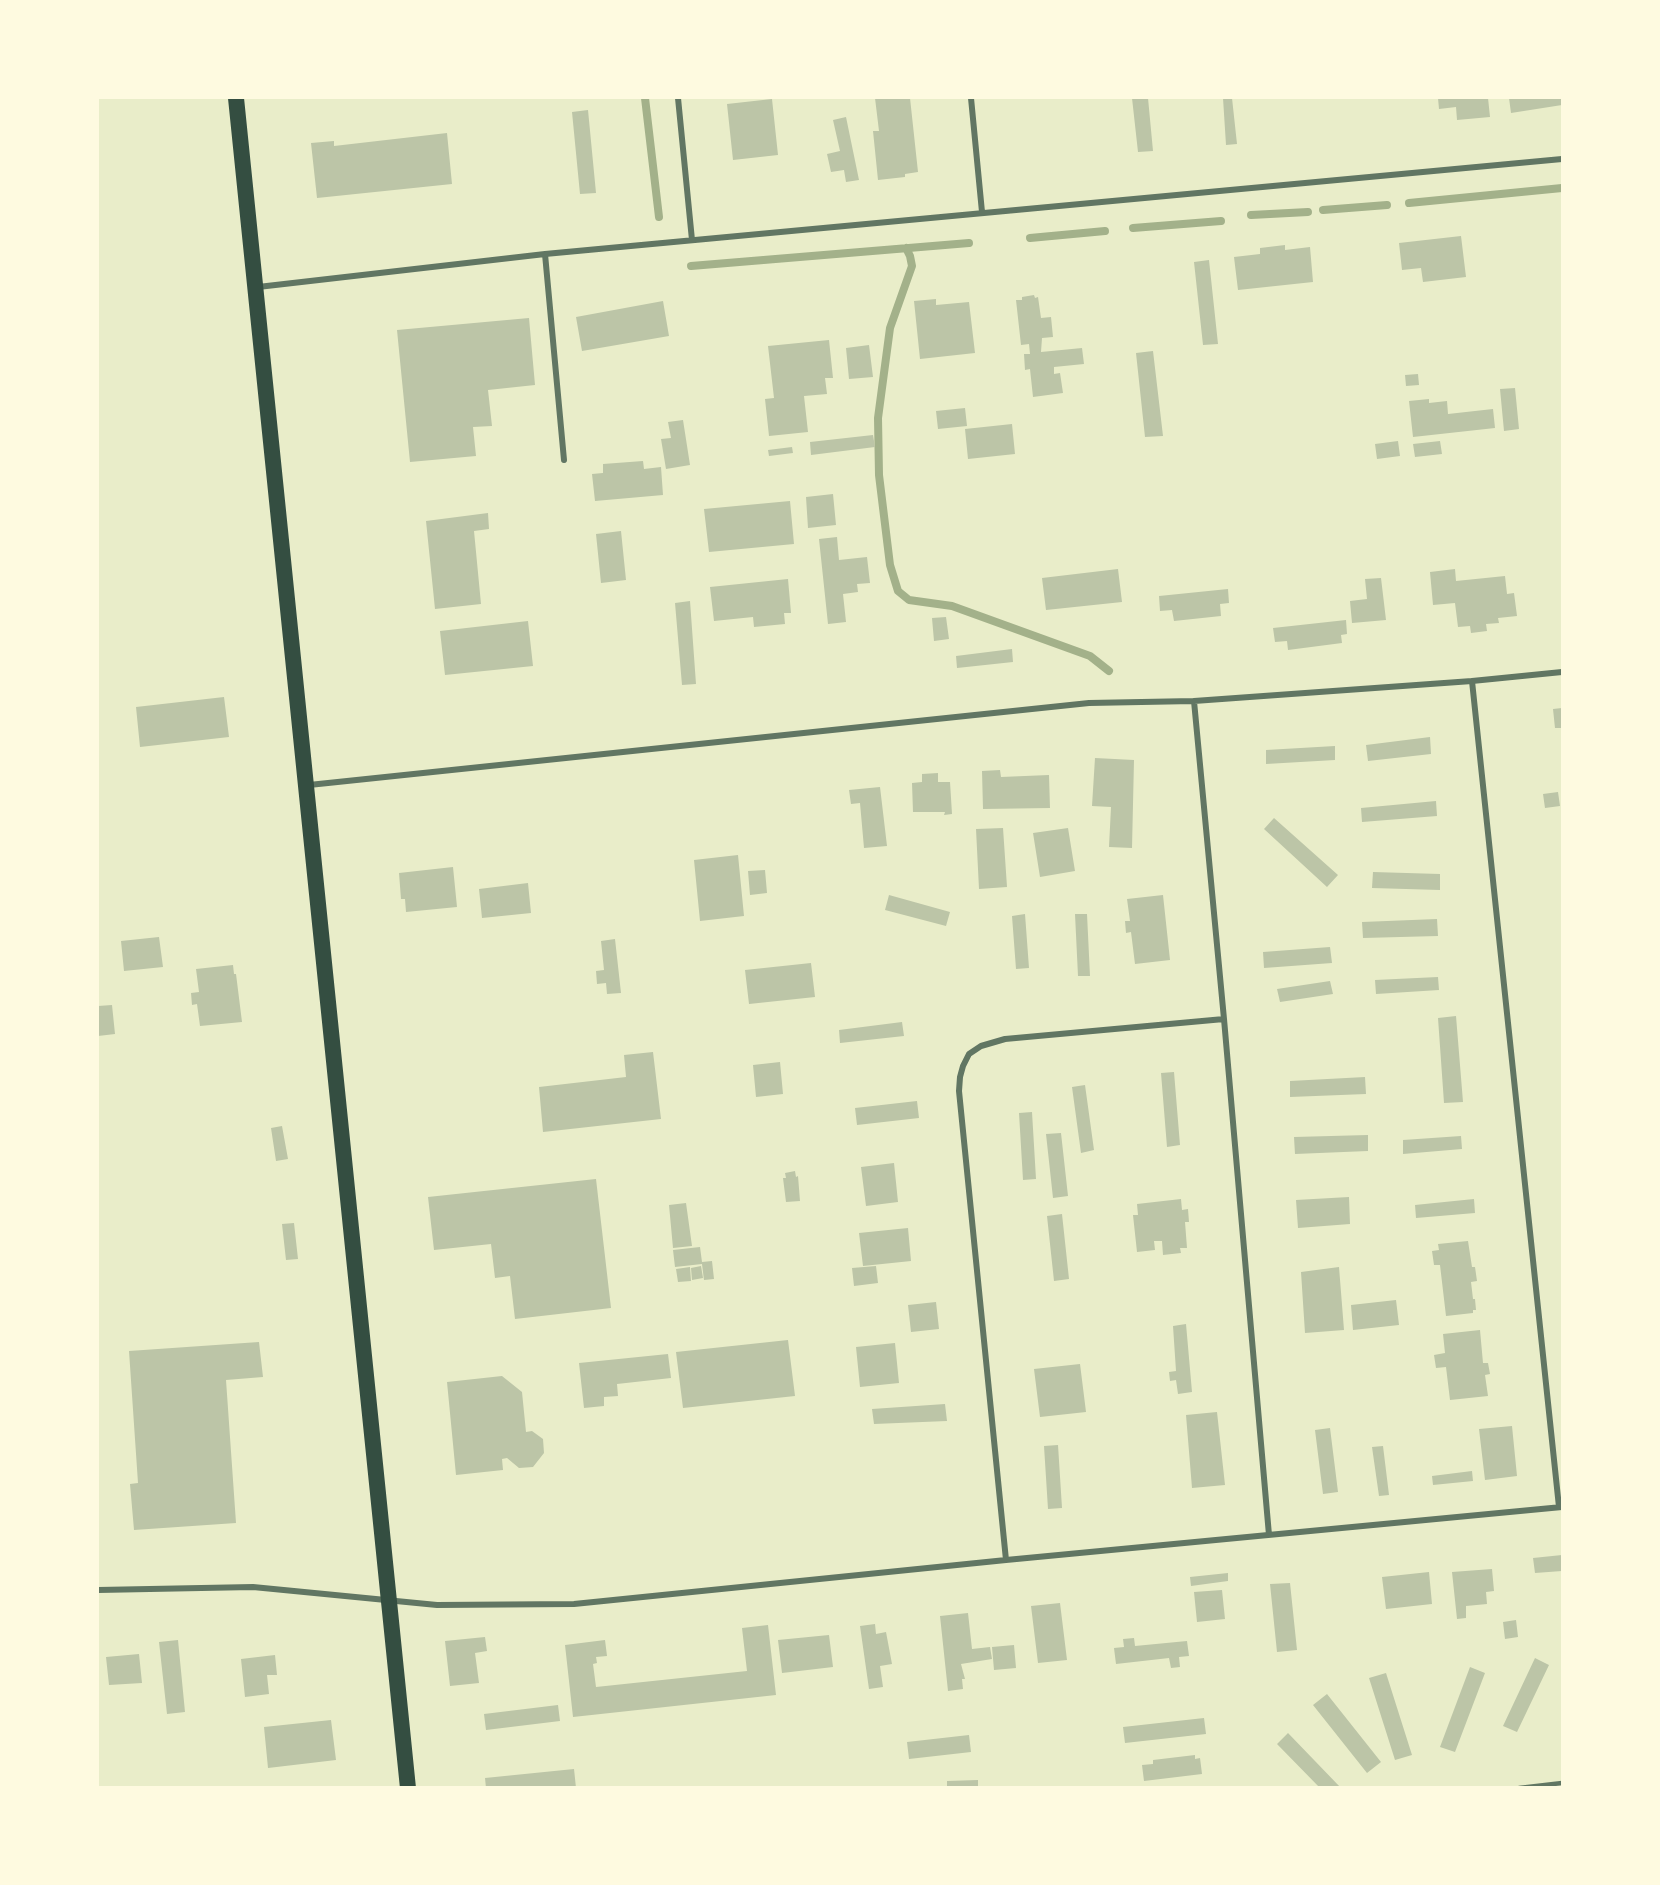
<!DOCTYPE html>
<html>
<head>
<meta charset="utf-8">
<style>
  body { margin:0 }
  #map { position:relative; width:1660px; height:1885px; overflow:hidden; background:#e9edc9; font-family:"Work Sans",sans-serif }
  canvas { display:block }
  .frame { position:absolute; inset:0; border:99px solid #fefae0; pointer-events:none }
</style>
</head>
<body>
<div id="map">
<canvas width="1660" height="1885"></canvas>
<div class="frame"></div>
</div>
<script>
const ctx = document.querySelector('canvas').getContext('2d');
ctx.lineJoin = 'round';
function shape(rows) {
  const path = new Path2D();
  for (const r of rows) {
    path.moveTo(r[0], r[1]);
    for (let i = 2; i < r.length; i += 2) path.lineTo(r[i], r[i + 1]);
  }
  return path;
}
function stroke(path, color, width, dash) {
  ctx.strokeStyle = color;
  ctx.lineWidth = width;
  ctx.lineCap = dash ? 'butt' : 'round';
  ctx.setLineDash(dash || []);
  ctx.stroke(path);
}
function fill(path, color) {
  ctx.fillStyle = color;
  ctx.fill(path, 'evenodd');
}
stroke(shape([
  [645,98,659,217],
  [1409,203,1562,188],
  [1323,210,1387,205],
  [1251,215,1308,212],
  [1133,228,1221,221],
  [1030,238,1105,231],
  [906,248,910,256,912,266,890,328,878,418,879,475,890,565,898,591,909,600,952,606,1090,656,1109,671],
  [691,266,969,243]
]), '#a3b18a', 8);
fill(shape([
  [875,98,910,98,918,172,905,174,905,177,878,180,873,131,879,131],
  [1132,98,1148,98,1153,151,1138,152],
  [1223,98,1232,98,1237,144,1226,145],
  [1438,98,1488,98,1490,117,1457,120,1456,107,1439,109],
  [1509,98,1562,98,1562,105,1511,113],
  [772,99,778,155,733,160,727,104],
  [588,110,596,193,580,194,572,112],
  [846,117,859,180,846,182,844,170,831,172,827,154,840,151,833,120],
  [447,133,452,184,317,198,311,143,334,141,334,146],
  [1461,236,1466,277,1423,282,1421,268,1402,270,1399,243],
  [1285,245,1285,250,1310,247,1313,282,1238,290,1234,257,1260,254,1260,248],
  [1209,260,1218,344,1203,345,1194,262],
  [1034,295,1035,298,1038,297,1041,318,1051,317,1053,337,1042,338,1041,352,1082,348,1084,364,1054,367,1054,374,1060,373,1063,393,1033,397,1030,369,1025,370,1024,354,1030,354,1029,344,1021,345,1016,300,1022,300,1022,297],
  [936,299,936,305,969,302,975,353,920,359,914,301],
  [663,301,669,336,582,351,576,317],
  [529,318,535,385,488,390,492,426,473,427,476,456,410,462,397,330],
  [829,340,833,378,825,378,827,394,804,396,808,432,769,436,765,399,774,398,768,346],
  [869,345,873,377,849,379,846,348],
  [1153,351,1163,436,1145,437,1136,353],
  [1418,374,1419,385,1406,386,1405,375],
  [1515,388,1519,429,1504,431,1500,389],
  [1429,399,1429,403,1447,401,1448,414,1493,409,1495,428,1413,437,1409,401],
  [965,408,967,426,938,429,936,411],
  [683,420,690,465,666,469,661,439,671,438,668,422],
  [1012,424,1015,454,968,459,965,429],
  [873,435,875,447,811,455,810,442],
  [1398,441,1400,456,1377,459,1375,444],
  [1440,441,1442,454,1415,457,1413,444],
  [792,447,793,453,769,456,768,450],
  [643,461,644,469,661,467,663,495,595,501,592,474,603,473,603,464],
  [833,494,836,525,808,528,806,497],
  [790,501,794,544,709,552,704,509],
  [488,513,489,529,474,531,481,604,435,609,426,521],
  [621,531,626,580,601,583,596,534],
  [837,537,839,560,867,557,870,583,857,584,858,592,843,594,846,622,828,624,819,539],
  [1118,569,1122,602,1046,610,1042,578],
  [1455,569,1456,581,1505,576,1507,594,1514,593,1517,616,1498,618,1499,623,1486,624,1487,631,1471,633,1470,626,1458,627,1455,603,1433,605,1430,572],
  [1381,578,1386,620,1352,623,1350,601,1367,599,1365,579],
  [788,579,791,613,784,613,785,624,754,627,753,617,714,621,710,587],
  [1228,589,1229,603,1220,604,1221,616,1174,621,1172,610,1160,611,1159,596],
  [690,601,696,684,682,685,675,603],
  [946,617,949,639,934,641,932,618],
  [1346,620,1347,634,1341,635,1342,643,1288,650,1287,641,1275,642,1273,628],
  [528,621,533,666,445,675,440,631],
  [1012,649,1013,662,957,668,956,656],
  [224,697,229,737,140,747,136,707],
  [1562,708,1562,728,1555,728,1553,709],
  [1430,737,1431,754,1368,761,1366,745],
  [1335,746,1335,760,1266,764,1266,750],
  [1095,758,1134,760,1132,848,1109,847,1111,807,1092,806],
  [1000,770,1001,777,1049,775,1050,808,983,809,982,771],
  [938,773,938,782,950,782,952,814,944,815,945,812,913,812,912,783,922,782,922,774],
  [880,787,887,846,864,848,860,803,851,804,849,790],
  [1558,792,1560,806,1545,808,1543,794],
  [1436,801,1437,816,1362,822,1361,808],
  [1274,818,1338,875,1327,887,1264,829],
  [1003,828,1007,887,979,889,976,829],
  [1068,828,1075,871,1040,877,1033,833],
  [738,855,744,916,700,921,694,860],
  [453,867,457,907,406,912,405,899,401,899,399,873],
  [765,870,767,893,750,895,748,871],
  [1373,872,1440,874,1440,890,1372,888],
  [528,883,531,913,482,918,479,889],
  [889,895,950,912,946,926,885,910],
  [1163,895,1170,960,1135,964,1131,932,1126,933,1125,921,1130,921,1127,899],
  [1025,914,1029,968,1016,969,1012,916],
  [1075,914,1087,914,1090,976,1078,976],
  [1437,919,1438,936,1363,938,1362,922],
  [159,937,163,967,124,971,121,941],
  [615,939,621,993,607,994,606,983,597,984,596,971,604,970,601,941],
  [1330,947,1332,963,1264,968,1263,952],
  [811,963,815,997,749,1004,745,970],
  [233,965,234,974,236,974,242,1022,200,1026,197,1004,192,1005,191,993,199,992,196,969],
  [1438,977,1439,990,1376,994,1375,980],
  [1330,981,1333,994,1280,1002,1277,989],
  [112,1005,115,1034,98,1036,98,1006],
  [1456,1016,1463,1102,1444,1103,1438,1018],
  [902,1022,904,1036,840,1043,839,1030],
  [653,1052,661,1119,543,1132,539,1087,626,1077,624,1055],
  [780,1062,783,1094,756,1097,753,1065],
  [1174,1072,1180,1145,1167,1147,1161,1073],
  [1365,1077,1366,1094,1290,1097,1290,1081],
  [1085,1085,1094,1150,1081,1153,1072,1087],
  [917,1101,919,1118,857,1125,855,1108],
  [1032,1112,1036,1179,1023,1180,1019,1113],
  [282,1126,288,1159,276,1161,271,1128],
  [1061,1133,1068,1196,1053,1198,1046,1134],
  [1368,1135,1368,1151,1295,1154,1294,1137],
  [1461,1136,1462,1149,1403,1154,1403,1140],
  [894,1163,898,1202,866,1206,861,1167],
  [795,1171,796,1177,798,1176,800,1201,786,1202,783,1178,786,1178,785,1173],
  [596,1179,611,1308,515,1319,510,1276,495,1278,491,1244,434,1250,428,1197],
  [1349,1197,1350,1224,1298,1228,1296,1200],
  [1181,1199,1182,1210,1188,1209,1189,1222,1185,1222,1187,1248,1180,1248,1181,1253,1163,1255,1162,1241,1154,1241,1155,1250,1137,1252,1133,1215,1138,1215,1137,1204],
  [1474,1199,1475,1213,1416,1218,1415,1205],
  [686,1203,692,1246,673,1248,669,1205],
  [1062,1214,1069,1279,1054,1281,1047,1216],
  [294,1223,298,1259,286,1260,282,1224],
  [908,1228,911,1261,863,1266,859,1233],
  [1468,1241,1472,1267,1475,1267,1477,1281,1471,1282,1473,1299,1475,1299,1476,1310,1473,1310,1473,1313,1446,1316,1440,1265,1434,1265,1432,1251,1439,1250,1438,1244],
  [700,1247,702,1262,712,1261,714,1279,704,1280,702,1264,675,1267,673,1250],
  [701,1266,703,1278,692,1280,691,1268],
  [876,1266,878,1283,854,1286,852,1268],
  [690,1267,691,1281,678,1282,676,1269],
  [1339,1267,1344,1330,1305,1333,1301,1272],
  [1396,1300,1399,1325,1353,1330,1351,1305],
  [936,1302,939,1329,911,1332,908,1305],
  [1186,1324,1192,1392,1178,1394,1176,1380,1170,1381,1169,1372,1176,1371,1173,1326],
  [1480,1330,1483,1363,1488,1363,1490,1374,1485,1375,1488,1396,1450,1400,1446,1367,1436,1368,1434,1355,1445,1353,1443,1334],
  [788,1340,795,1396,683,1408,676,1352],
  [259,1342,263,1377,226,1380,236,1523,134,1530,130,1484,138,1483,129,1351],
  [895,1343,899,1383,860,1387,856,1347],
  [668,1354,671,1378,617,1384,618,1396,604,1397,604,1406,584,1408,579,1363],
  [1080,1364,1086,1412,1040,1417,1034,1369],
  [502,1376,522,1392,526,1432,532,1431,543,1439,544,1453,533,1467,519,1468,507,1458,502,1459,503,1470,456,1475,447,1382],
  [945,1404,947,1421,874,1424,872,1409],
  [1217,1412,1225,1485,1192,1488,1186,1415],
  [1512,1426,1517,1476,1485,1480,1479,1429],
  [1330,1428,1338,1492,1323,1494,1315,1430],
  [1058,1445,1062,1508,1048,1509,1044,1446],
  [1383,1446,1389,1495,1379,1496,1372,1447],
  [1472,1471,1473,1481,1433,1485,1432,1476],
  [1562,1555,1562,1571,1535,1573,1533,1558],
  [1492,1569,1494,1591,1486,1592,1487,1604,1466,1606,1466,1618,1457,1619,1452,1572],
  [1429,1572,1432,1604,1386,1609,1382,1577],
  [1228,1573,1228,1581,1191,1586,1190,1577],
  [1290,1583,1297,1650,1277,1652,1270,1584],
  [1222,1590,1225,1619,1197,1622,1194,1592],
  [1060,1603,1067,1660,1038,1663,1031,1606],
  [968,1613,972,1649,990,1647,992,1659,961,1664,965,1679,962,1679,963,1689,948,1691,940,1616],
  [1516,1620,1518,1637,1505,1639,1503,1622],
  [875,1624,876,1634,886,1632,892,1664,880,1666,883,1687,869,1689,860,1626],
  [768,1625,776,1695,573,1717,565,1645,605,1640,607,1656,596,1657,597,1663,593,1664,596,1687,747,1671,742,1628],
  [829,1635,833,1667,782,1673,778,1640],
  [485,1637,487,1651,475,1653,479,1683,450,1686,445,1641],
  [1134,1638,1135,1646,1187,1641,1189,1656,1179,1657,1180,1667,1171,1668,1169,1658,1116,1664,1114,1648,1124,1647,1123,1639],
  [178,1640,185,1712,167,1714,159,1642],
  [1014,1645,1016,1668,994,1670,992,1647],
  [139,1654,142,1683,109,1685,106,1657],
  [275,1655,277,1675,267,1675,269,1694,245,1697,241,1659],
  [1535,1658,1549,1665,1517,1732,1503,1726],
  [1470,1667,1485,1673,1455,1752,1440,1747],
  [1386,1673,1412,1755,1395,1760,1369,1678],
  [1327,1694,1381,1762,1367,1773,1313,1705],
  [558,1705,560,1721,486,1730,484,1714],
  [1204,1718,1206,1734,1125,1743,1123,1727],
  [331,1720,336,1760,268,1768,264,1727],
  [1288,1733,1341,1788,1320,1788,1277,1744],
  [969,1735,971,1752,909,1759,907,1742],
  [1195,1755,1195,1759,1200,1758,1202,1774,1144,1781,1142,1765,1153,1764,1153,1760],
  [574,1769,576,1788,486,1788,485,1778],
  [978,1780,978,1788,947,1788,947,1781]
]), '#bcc5a7');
stroke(shape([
  [1519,1788,1562,1783]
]), '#617663', 4.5);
stroke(shape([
  [678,98,692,240],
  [971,98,982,212],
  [545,254,564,460],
  [258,287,545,254,1562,159],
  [1472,681,1559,1507],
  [1194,701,1224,1019,1269,1535],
  [309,785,1089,703,1194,701,1472,681,1562,672],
  [1006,1560,959,1091,960,1077,963,1066,969,1054,981,1046,1005,1039,1224,1019],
  [98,1590,253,1587,437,1605,574,1604,1006,1560,1562,1507]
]), '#617663', 6);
stroke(shape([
  [236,98,408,1788]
]), '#344e41', 16);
</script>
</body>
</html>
